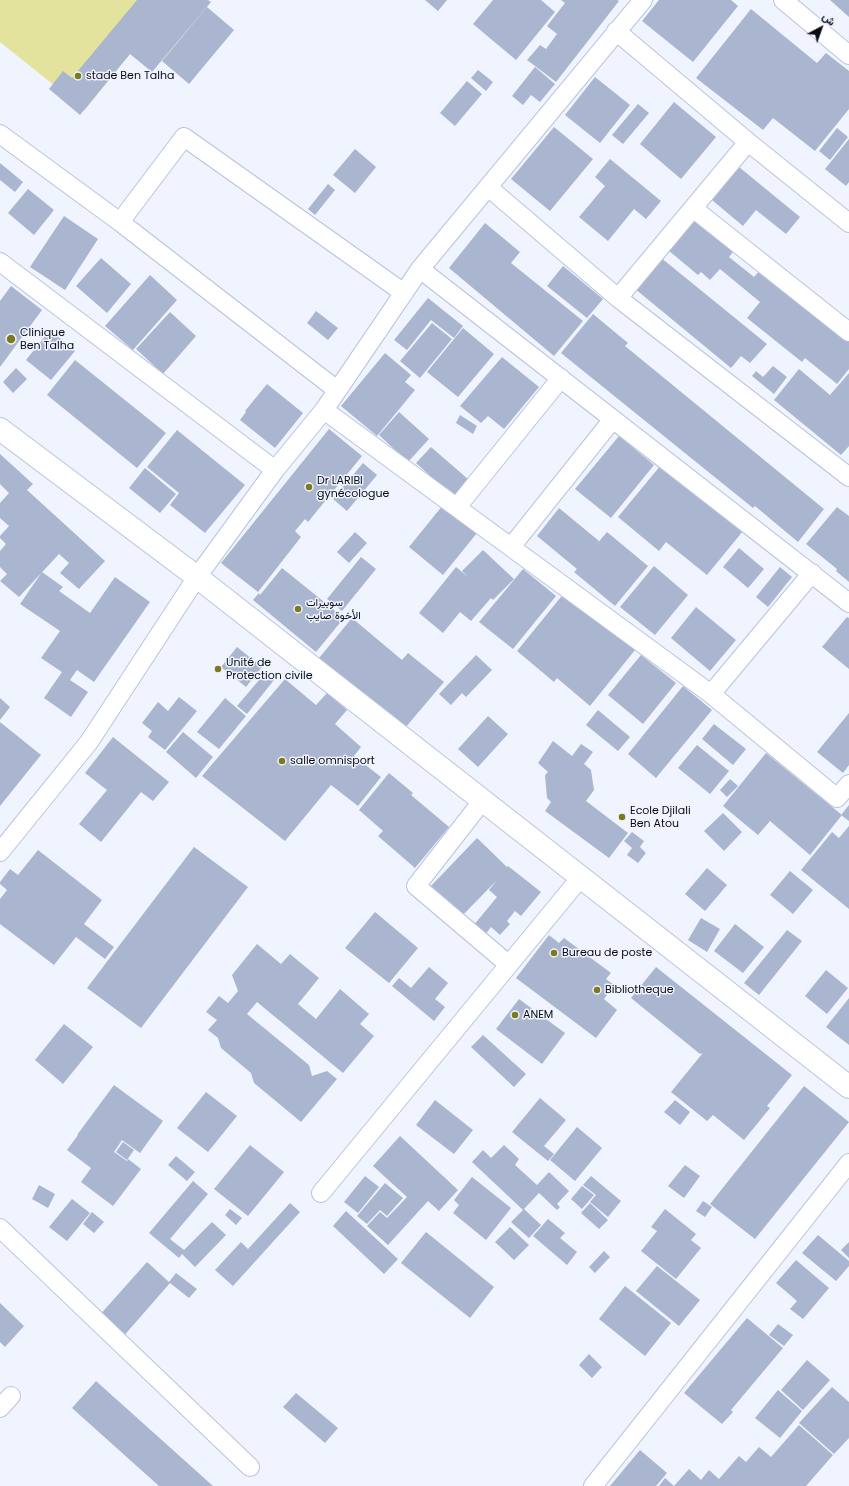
<!DOCTYPE html>
<html>
<head>
<meta charset="utf-8">
<style>
  body { margin:0 }
  #map { position:relative; width:849px; height:1486px; overflow:hidden; background:#eff4ff; font-family:Poppins,Vazirmatn,sans-serif }
  canvas { display:block }
  .north { position:absolute; left:801px; top:8px; width:40px; height:40px; -webkit-text-stroke:3px #eff4ff; paint-order:stroke; rotate:41deg; font-size:11px; font-weight:700; line-height:16px; text-align:center; color:#090c15 }
  .north::after { content:''; display:block; margin:auto; width:14px; height:18px; background:#090c15; clip-path:polygon(50% 0,100% 100%,50% 72%,0 100%) }
</style>
</head>
<body>
<div id="map">
<canvas width="849" height="1486"></canvas>
<div class="north">ش</div>
</div>
<script>
const ctx = document.querySelector('canvas').getContext('2d');
ctx.lineJoin = 'round';
function fill(path, color) {
  ctx.fillStyle = color;
  ctx.fill(path, 'evenodd');
}
function shape(rows) {
  const path = new Path2D();
  for (const r of rows) {
    path.moveTo(r[0], r[1]);
    for (let i = 2; i < r.length; i += 2) path.lineTo(r[i], r[i + 1]);
  }
  return path;
}
function stroke(path, color, width, dash) {
  ctx.strokeStyle = color;
  ctx.lineWidth = width;
  ctx.lineCap = dash ? 'butt' : 'round';
  ctx.setLineDash(dash || []);
  ctx.stroke(path);
}
function drawText(font, color, halo, rows, align = 'center') {
  ctx.font = font + ' Poppins,Vazirmatn,sans-serif';
  ctx.lineWidth = 3;
  ctx.setLineDash([]);
  ctx.textBaseline = 'middle';
  ctx.strokeStyle = halo;
  ctx.fillStyle = color;
  for (const [text, x, y, turn = 0] of rows) {
    ctx.save();
    ctx.translate(x, y);
    ctx.rotate((+turn || 0) * Math.PI / 180);
    ctx.textAlign = isNaN(turn) ? turn : align;
    if (halo) ctx.strokeText(text, 0, 0);
    ctx.fillText(text, 0, 0);
    ctx.restore();
  }
}
fill(shape([
  [0,0,173,0,85,110,0,42]
]), '#e4e39e');
fill(shape([
  [137,0,208,0,211,2,152,72,130,54,80,115,49,89,63,71,72,78],
  [425,0,447,0,438,11],
  [493,0,541,0,555,12,516,60,473,24],
  [561,0,617,0,619,1,556,82,527,60,540,45,546,49,557,34,547,26,565,3],
  [659,0,731,0,738,6,693,62,642,21],
  [830,0,849,0,849,17],
  [207,7,234,30,189,84,162,61],
  [751,9,817,63,826,53,849,71,849,109,815,151,773,118,763,130,696,78],
  [535,67,555,84,540,102,531,95,523,105,512,96],
  [478,70,493,82,486,91,471,78],
  [595,77,630,105,600,143,565,115],
  [467,81,482,94,455,126,440,113],
  [674,102,716,137,681,179,640,144],
  [638,104,649,113,623,144,612,135],
  [554,127,593,159,550,211,511,179],
  [837,128,848,137,830,160,819,151],
  [849,139,849,182,846,186,825,169],
  [355,149,376,167,355,193,333,175],
  [610,159,661,201,646,219,634,209,608,241,579,217,605,186,595,177],
  [0,163,23,182,15,192,0,180],
  [739,167,800,217,786,234,756,210,743,226,712,200],
  [328,184,335,190,315,215,308,209],
  [28,189,54,210,34,235,8,213],
  [64,216,98,239,65,290,30,267],
  [696,217,725,241,723,244,733,252,729,257,754,277,761,269,849,341,849,369,837,384,805,358,802,362,747,318,760,302,720,269,710,280,701,272,698,275,668,250],
  [485,223,520,252,511,263,583,321,554,356,449,268],
  [660,257,767,344,750,363,741,356,731,368,634,288],
  [101,258,131,284,107,313,76,286],
  [563,266,603,299,587,318,547,286],
  [150,275,177,300,133,350,105,326],
  [11,286,42,310,0,367,0,301],
  [428,298,463,326,454,338,431,320,407,350,394,340],
  [316,311,338,328,328,340,307,323],
  [170,312,196,336,163,374,136,349],
  [593,314,628,343,625,346,824,509,798,542,755,506,753,508,561,353],
  [432,323,452,339,420,378,400,361],
  [463,328,494,354,458,397,427,372],
  [50,330,75,351,51,380,26,360],
  [385,353,411,375,405,382,415,390,377,436,341,406],
  [502,357,539,387,504,429,488,416,481,423,460,406],
  [75,360,166,433,137,468,47,395],
  [773,366,787,377,774,394,752,376,756,371,763,377],
  [16,368,27,379,13,393,3,382],
  [799,369,830,395,849,373,849,446,841,455,774,400],
  [267,384,303,413,275,448,240,420,246,412,245,411],
  [399,412,429,439,408,462,379,435],
  [460,415,477,426,473,434,456,423],
  [329,429,362,456,308,522,305,519,295,531,301,537,258,592,221,563],
  [177,430,245,485,205,533,170,505,179,493,147,467],
  [619,436,654,465,611,518,575,489],
  [431,447,469,480,454,497,416,463],
  [0,454,33,484,27,490,105,561,79,589,60,573,69,563,59,554,19,597,0,581,7,574,0,567,0,551,6,544,0,538,0,536,9,526,0,518,0,503,9,493,0,484],
  [363,463,377,475,347,511,333,499],
  [661,465,743,531,707,575,666,542,659,551,618,517],
  [145,468,176,494,160,513,129,488],
  [443,505,477,533,443,575,409,547],
  [837,507,849,516,849,582,836,571,837,569,806,544],
  [559,508,599,541,595,546,607,532,648,566,615,606,574,572,577,569,537,536],
  [355,532,367,543,349,563,337,552],
  [739,548,764,569,748,588,723,567],
  [483,550,514,579,493,600,491,598,471,621,460,612,443,633,419,613,456,567,468,577,462,571],
  [361,557,376,569,342,611,327,599],
  [654,566,688,595,655,635,620,607],
  [780,567,792,577,768,607,756,597],
  [282,568,344,618,316,652,253,600,259,593,260,595],
  [523,569,556,596,513,649,479,622],
  [42,572,63,587,59,591,90,613,115,577,150,602,94,682,77,670,70,680,88,692,71,717,44,698,62,672,41,658,60,631,20,604],
  [565,592,635,650,590,706,557,678,554,682,517,651],
  [696,607,736,640,710,671,671,638],
  [847,617,849,618,849,669,822,647],
  [352,618,402,660,408,653,444,682,405,728,319,658],
  [237,647,262,667,246,687,221,667],
  [476,655,492,670,466,697,462,693,451,705,439,694],
  [641,655,676,683,643,724,608,695],
  [265,673,274,680,247,714,237,706],
  [285,679,316,705,327,693,347,710,335,724,361,747,354,756,381,777,358,806,331,785,285,841,202,776],
  [683,686,712,710,656,778,628,754],
  [179,697,197,711,165,750,148,737,152,731,142,723,158,702,168,711],
  [0,698,10,707,0,720],
  [225,698,246,716,219,749,197,732],
  [598,710,630,737,618,751,586,725],
  [849,713,849,765,843,773,817,752],
  [488,716,508,734,478,767,458,749],
  [0,722,41,755,0,806],
  [714,724,746,749,733,765,702,739],
  [183,732,213,757,196,778,166,752],
  [113,737,169,782,153,801,141,792,101,842,79,824,107,790,85,773],
  [553,741,572,756,581,744,593,752,584,764,591,770,594,790,586,801,628,833,609,858,545,811,551,802,547,798,545,775,548,772,538,763],
  [697,745,729,771,710,794,678,768],
  [766,753,842,815,810,855,770,821,758,835,723,806],
  [389,773,413,793,411,795,449,827,415,868,378,836,383,831,359,810],
  [730,779,738,786,727,797,720,790],
  [849,805,849,821,841,815],
  [723,813,742,832,724,851,704,831],
  [849,826,849,909,801,870,832,832,839,838],
  [632,832,644,841,640,847,646,853,638,863,627,855,632,848,624,841],
  [477,838,507,867,508,866,541,892,521,916,515,911,507,921,510,924,500,935,491,927,485,935,473,926,497,897,489,890,497,880,460,918,429,888],
  [194,847,248,887,141,1028,87,988],
  [38,850,102,900,84,924,114,947,105,959,76,937,54,965,0,924,0,899,7,890,0,884,0,882,10,869,18,875],
  [707,868,727,885,705,911,685,894],
  [790,871,813,890,793,914,770,895],
  [375,912,418,948,389,983,345,948],
  [701,918,720,929,707,952,688,940],
  [735,924,764,947,743,973,714,951],
  [787,930,802,941,759,995,744,983],
  [549,935,559,943,564,938,611,973,606,979,614,985,604,999,617,1010,596,1038,516,978],
  [257,944,281,964,290,954,319,978,298,1004,316,1019,340,989,369,1014,360,1024,374,1036,343,1073,257,1002,247,1014,309,1065,312,1076,327,1071,337,1079,301,1122,254,1083,251,1073,221,1048,218,1038,208,1030,217,1020,206,1012,219,996,228,1003,238,991,232,975],
  [429,967,448,983,435,999,445,1007,434,1021,392,986,399,978,411,988],
  [656,967,792,1075,767,1106,770,1108,744,1140,713,1115,707,1121,671,1092,702,1054,701,1053,700,1054,631,998],
  [826,970,848,988,827,1014,805,996],
  [849,998,849,1045,826,1027],
  [519,999,565,1033,542,1064,496,1029],
  [64,1024,93,1047,63,1084,35,1060],
  [483,1035,526,1074,514,1087,471,1047],
  [114,1085,163,1121,140,1153,122,1140,114,1152,127,1161,128,1159,141,1169,113,1206,81,1182,91,1168,67,1150,78,1135,77,1135],
  [804,1086,849,1122,755,1239,710,1204],
  [206,1092,237,1116,208,1152,177,1128],
  [540,1098,566,1120,544,1146,554,1154,548,1161,512,1132],
  [435,1100,473,1130,454,1154,416,1125],
  [675,1100,690,1112,680,1125,664,1112],
  [577,1127,602,1148,575,1181,550,1160],
  [400,1136,458,1190,439,1211,428,1201,388,1245,367,1226,380,1212,387,1218,407,1197,373,1166],
  [123,1142,134,1150,127,1160,116,1152],
  [250,1145,284,1172,248,1216,214,1189],
  [504,1145,519,1159,515,1165,537,1185,549,1172,569,1191,557,1204,560,1207,557,1210,539,1193,524,1209,541,1225,529,1238,511,1222,523,1210,472,1162,483,1150,491,1158],
  [176,1156,195,1172,187,1181,168,1165],
  [685,1165,700,1176,684,1198,668,1186],
  [365,1176,379,1187,358,1213,344,1202],
  [591,1176,621,1201,608,1217,590,1202,596,1195,583,1185],
  [472,1177,511,1208,486,1240,453,1213,459,1205,454,1200],
  [193,1181,208,1194,170,1239,184,1250,212,1222,226,1235,195,1267,182,1254,179,1258,149,1233],
  [385,1183,403,1198,387,1216,380,1210,367,1224,357,1216],
  [39,1185,55,1194,48,1208,32,1199],
  [582,1186,594,1195,582,1209,571,1199],
  [72,1199,90,1213,67,1241,49,1227],
  [703,1201,712,1207,705,1217,696,1211],
  [290,1203,300,1212,233,1286,215,1270,241,1242,248,1249],
  [590,1203,608,1220,599,1229,581,1213],
  [230,1209,242,1218,236,1225,225,1215],
  [665,1209,696,1234,691,1240,701,1248,676,1279,641,1251,657,1231,651,1227],
  [346,1211,398,1259,384,1274,333,1226],
  [92,1212,104,1222,94,1233,83,1224],
  [548,1219,565,1233,560,1238,577,1252,567,1265,533,1236],
  [510,1227,529,1245,514,1260,495,1242],
  [426,1232,494,1287,470,1318,401,1263],
  [818,1235,849,1261,849,1266,836,1281,802,1253],
  [849,1242,849,1258,841,1250],
  [604,1251,610,1257,595,1273,589,1267],
  [796,1260,829,1288,803,1319,790,1309,797,1301,776,1283],
  [147,1262,169,1282,176,1273,197,1289,189,1298,170,1283,122,1338,98,1317],
  [657,1266,700,1300,679,1326,636,1291],
  [625,1286,671,1323,645,1356,599,1319],
  [0,1303,24,1326,5,1347,0,1342],
  [747,1318,783,1348,731,1410,733,1412,722,1424,684,1393],
  [778,1324,793,1335,784,1346,769,1335],
  [589,1354,602,1367,592,1378,579,1365],
  [807,1360,830,1380,803,1410,781,1390],
  [96,1381,213,1486,159,1486,72,1408],
  [832,1387,849,1402,849,1438,834,1454,799,1423],
  [778,1390,802,1411,780,1438,755,1418],
  [296,1393,338,1428,325,1443,283,1407],
  [799,1425,833,1455,806,1486,659,1486,665,1478,674,1486,689,1469,701,1480,709,1470,719,1479,739,1456,746,1462,759,1447,771,1457],
  [640,1450,667,1473,656,1486,610,1486]
]), '#aab5cf');
const minor = shape([
  [783,0,849,55],
  [616,31,748,142,849,223],
  [0,134,120,222,337,390],
  [488,187,618,298,849,477],
  [694,209,849,332],
  [120,222,184,137,404,293],
  [0,262,275,470],
  [420,269,849,603],
  [618,298,748,142],
  [324,410,711,694,837,798,849,784],
  [457,507,561,378],
  [511,547,613,419],
  [711,694,812,573],
  [483,800,416,886,508,964],
  [0,852,89,742,197,577,275,470,324,410,420,269,643,0],
  [321,1193,581,877],
  [0,1228,250,1467],
  [0,1408,11,1396],
  [593,1486,849,1163]
]);
const tertiary = shape([
  [0,429,197,577,849,1087]
]);
stroke(minor, '#b8c4de', 20);
stroke(tertiary, '#b8c4de', 24);
stroke(minor, '#fff', 18);
stroke(tertiary, '#fff', 22);
for (const [x, y, r, color] of [
  [78,76,4,"#7d791f"],
  [11,339,5,"#7d791f"],
  [309,487,4,"#7d791f"],
  [298,609,4,"#7d791f"],
  [218,669,4,"#7d791f"],
  [282,761,4,"#7d791f"],
  [622,817,4,"#7d791f"],
  [554,953,4,"#7d791f"],
  [597,990,4,"#7d791f"],
  [515,1015,4,"#7d791f"]
]) {
  const dot = new Path2D();
  dot.arc(x, y, r, 0, 2 * Math.PI);
  ctx.fillStyle = color;
  ctx.fill(dot);
  stroke(dot, '#eff4ff', 1.5);
}
drawText('11px', '#090c15', '#eff4ff', [
  ["stade Ben Talha",86,76],
  ["Clinique",20,333],
  ["Ben Talha",20,346],
  ["Dr LARIBI",317,481],
  ["gynécologue",317,494],
  ["سوبيرات",306,603],
  ["الأخوة صايب",306,616],
  ["Unité de",226,663],
  ["Protection civile",226,676],
  ["salle omnisport",290,761],
  ["Ecole Djilali",630,811],
  ["Ben Atou",630,824],
  ["Bureau de poste",562,953],
  ["Bibliotheque",605,990],
  ["ANEM",523,1015]
], 'left');
</script>
</body>
</html>
